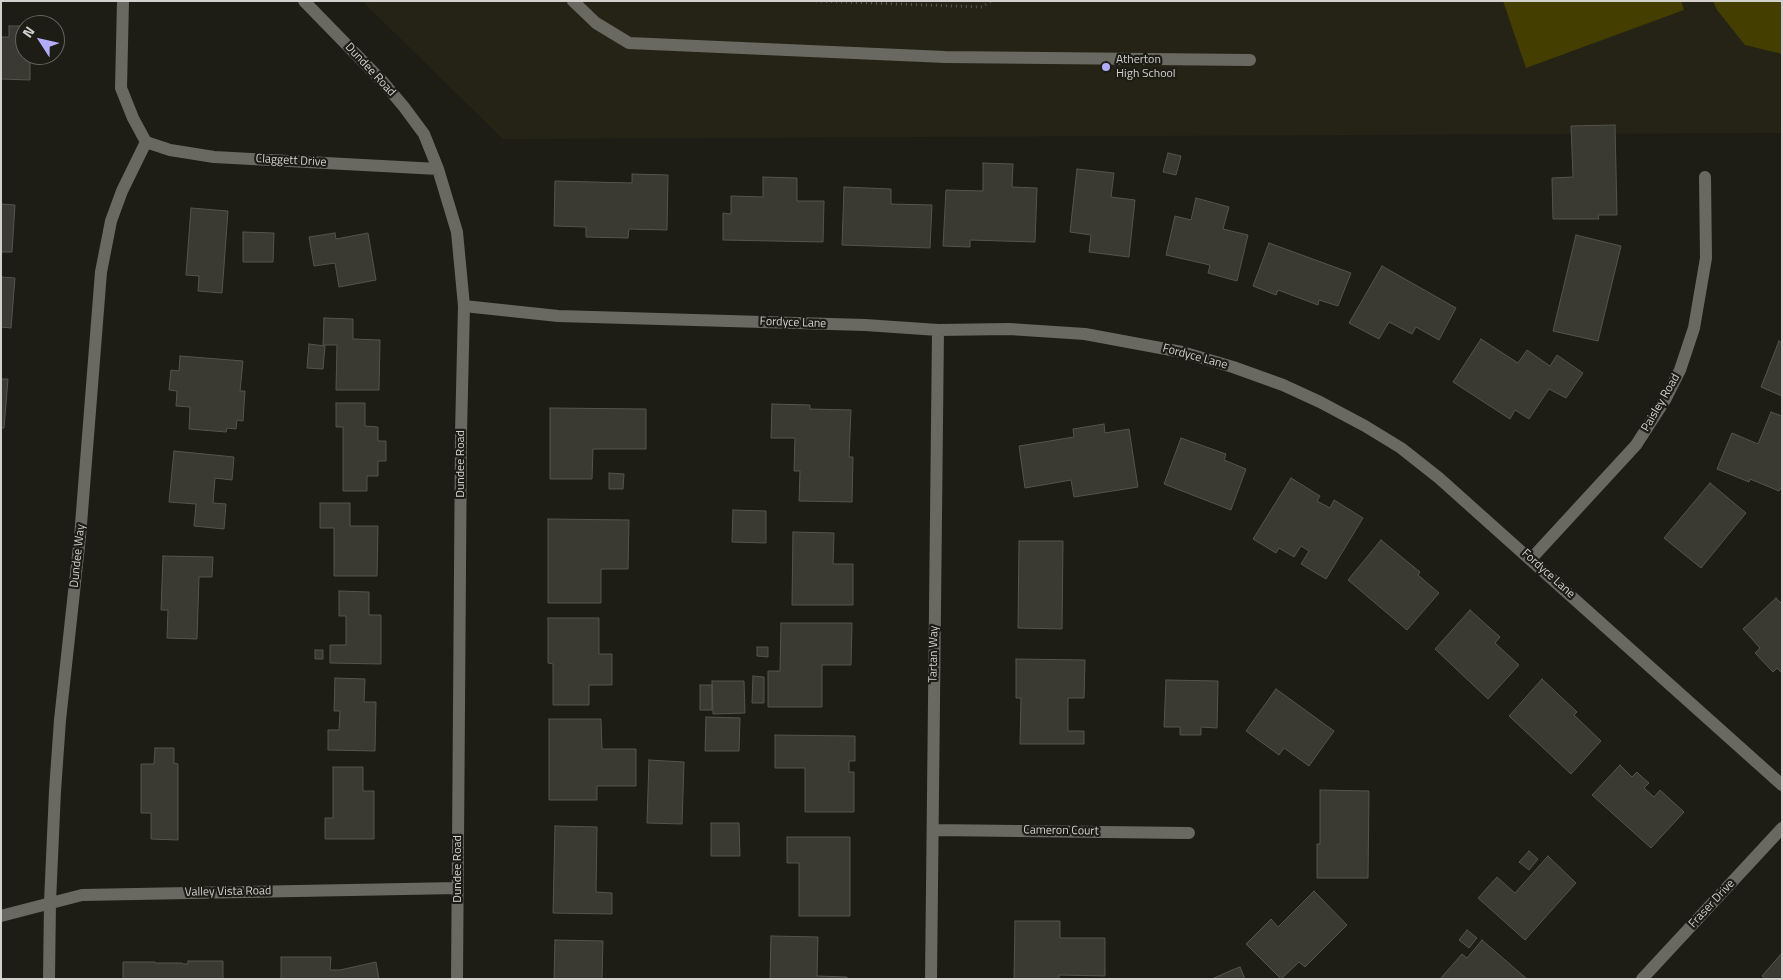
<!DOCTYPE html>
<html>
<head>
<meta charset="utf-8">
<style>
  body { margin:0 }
  #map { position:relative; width:1783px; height:980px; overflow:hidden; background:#1d1d16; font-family:"Titillium Web",sans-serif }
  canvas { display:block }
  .frame { position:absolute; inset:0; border:2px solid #d2d1cd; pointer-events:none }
  .north { position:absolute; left:15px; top:15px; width:50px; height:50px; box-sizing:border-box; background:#1d1d16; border:1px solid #65655f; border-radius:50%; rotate:305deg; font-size:14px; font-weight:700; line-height:20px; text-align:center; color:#d2d1cd }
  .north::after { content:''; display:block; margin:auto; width:18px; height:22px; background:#b2adf9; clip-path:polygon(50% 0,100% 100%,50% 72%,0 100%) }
</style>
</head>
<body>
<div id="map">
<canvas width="1783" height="980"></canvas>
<div class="frame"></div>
<div class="north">N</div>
</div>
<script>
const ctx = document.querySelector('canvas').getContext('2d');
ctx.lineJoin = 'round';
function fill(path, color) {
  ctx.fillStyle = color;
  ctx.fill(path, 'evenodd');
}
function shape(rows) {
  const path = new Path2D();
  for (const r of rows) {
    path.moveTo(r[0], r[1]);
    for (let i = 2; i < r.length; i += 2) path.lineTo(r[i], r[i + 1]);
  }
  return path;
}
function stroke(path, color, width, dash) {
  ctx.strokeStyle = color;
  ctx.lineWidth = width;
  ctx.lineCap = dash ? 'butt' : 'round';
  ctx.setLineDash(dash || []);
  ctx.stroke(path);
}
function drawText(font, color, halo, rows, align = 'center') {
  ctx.font = font + ' "Titillium Web",sans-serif';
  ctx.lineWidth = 4.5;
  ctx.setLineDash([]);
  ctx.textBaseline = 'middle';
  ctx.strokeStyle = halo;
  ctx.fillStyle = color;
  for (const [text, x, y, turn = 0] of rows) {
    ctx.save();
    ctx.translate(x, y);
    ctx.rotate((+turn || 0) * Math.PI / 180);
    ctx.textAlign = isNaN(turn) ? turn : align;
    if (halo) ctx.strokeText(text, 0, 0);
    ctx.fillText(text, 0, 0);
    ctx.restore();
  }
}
fill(shape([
  [362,1,1782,1,1782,133,503,139]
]), '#242316');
fill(shape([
  [1503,1,1681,1,1684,10,1526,68],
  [1713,1,1782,1,1782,54,1745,45,1717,10]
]), '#443e01');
const building = shape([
  [9,26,25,26,25,55,30,55,30,80,1,79,1,37,9,37,9,26],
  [1615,125,1617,215,1598,215,1599,219,1553,219,1552,178,1573,177,1571,126,1615,125],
  [1168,153,1181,156,1176,175,1163,172,1168,153],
  [983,163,1013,164,1012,187,1037,188,1035,242,970,240,970,247,943,246,946,190,983,191,983,163],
  [1077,169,1114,173,1111,197,1135,200,1129,257,1089,252,1091,235,1070,232,1077,169],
  [632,174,668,175,667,230,629,229,628,238,586,237,586,227,554,226,555,181,632,183,632,174],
  [763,177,797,178,797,201,824,201,823,242,723,240,723,213,731,214,731,196,763,197,763,177],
  [844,187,891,189,891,204,932,205,930,248,842,245,844,187],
  [1196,198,1229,207,1223,229,1248,235,1237,281,1208,273,1210,265,1166,255,1175,216,1191,220,1196,198],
  [1,204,15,205,12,252,1,252,1,204],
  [191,208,228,211,222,293,198,291,199,276,186,275,191,208],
  [243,232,274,233,273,262,243,262,243,232],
  [335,233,336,239,368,233,376,280,339,287,335,263,314,266,309,237,335,233],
  [1576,235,1621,246,1598,341,1553,331,1576,235],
  [1269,243,1351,273,1338,306,1319,300,1318,305,1278,290,1276,295,1253,286,1269,243],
  [1382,266,1456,308,1439,340,1416,327,1412,334,1389,322,1379,339,1349,323,1382,266],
  [1,277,15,278,11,328,1,327,1,277],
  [324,318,353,319,353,339,380,340,379,390,336,390,337,345,323,345,324,318],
  [1481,339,1518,363,1527,350,1550,366,1557,355,1583,373,1566,398,1549,389,1529,419,1515,410,1510,419,1453,382,1481,339],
  [1779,341,1782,343,1782,396,1761,387,1779,341],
  [309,344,325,346,323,369,307,368,309,344],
  [180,356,243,361,240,391,245,391,243,421,237,420,236,429,227,428,226,432,189,429,190,407,176,406,177,391,169,390,171,370,179,371,180,356],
  [1,379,8,379,4,428,1,428,1,379],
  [336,403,365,403,365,426,378,427,378,441,386,441,386,461,378,461,378,476,367,476,367,491,343,491,343,427,336,427,336,403],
  [772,404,810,405,810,409,851,410,849,457,853,457,852,502,799,501,800,471,794,471,795,438,771,438,772,404],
  [550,408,646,409,646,449,593,449,592,479,550,479,550,408],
  [1771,412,1782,416,1782,486,1779,491,1750,479,1749,482,1717,469,1732,433,1758,444,1771,412],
  [1104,424,1105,433,1129,429,1138,487,1074,497,1071,480,1025,488,1019,446,1074,437,1073,429,1104,424],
  [1181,438,1226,454,1224,460,1246,469,1231,510,1164,484,1181,438],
  [174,451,234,457,232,480,215,478,213,503,226,504,224,529,194,526,196,504,169,502,174,451],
  [609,473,624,474,623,489,609,489,609,473],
  [1291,478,1320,496,1317,501,1330,508,1334,500,1363,518,1326,579,1301,564,1309,551,1301,546,1294,557,1279,548,1276,553,1253,539,1291,478],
  [1710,483,1746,513,1701,568,1664,538,1710,483],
  [320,503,350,503,350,526,378,526,377,576,334,576,334,528,320,528,320,503],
  [733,510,766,511,766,543,732,542,733,510],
  [548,519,629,520,628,569,601,569,601,603,548,603,548,519],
  [793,532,834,533,833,564,853,564,853,605,792,605,793,532],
  [1381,540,1420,572,1418,575,1439,593,1407,630,1348,580,1381,540],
  [1019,541,1063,541,1062,629,1018,628,1019,541],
  [163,556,213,557,212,577,199,577,197,639,167,638,168,610,161,610,163,556],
  [339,591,369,592,369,615,381,615,381,664,330,663,330,645,346,645,346,616,339,616,339,591],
  [1776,598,1782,604,1782,673,1777,668,1773,672,1755,653,1760,648,1743,629,1776,598],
  [1470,610,1500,637,1495,643,1519,665,1488,699,1435,649,1470,610],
  [548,618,599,618,599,654,612,654,612,685,589,685,589,705,553,705,553,664,548,663,548,618],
  [781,623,852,623,851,665,822,665,822,707,768,707,768,671,780,671,781,623],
  [757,647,768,647,768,657,757,656,757,647],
  [315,650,323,650,323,659,315,659,315,650],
  [1016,659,1085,660,1084,698,1068,698,1068,731,1084,731,1084,744,1020,744,1021,698,1016,698,1016,659],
  [753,676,764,677,764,703,752,703,753,676],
  [335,678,365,679,364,702,376,702,375,751,328,750,328,730,339,730,340,711,334,711,335,678],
  [1542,679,1576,711,1577,712,1574,715,1601,741,1571,774,1509,716,1542,679],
  [1166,680,1218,681,1217,728,1201,727,1201,735,1180,735,1180,727,1164,727,1166,680],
  [712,681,744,681,745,713,713,714,712,681],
  [700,685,712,685,712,710,700,710,700,685],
  [1276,689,1334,731,1309,766,1284,748,1279,755,1246,731,1276,689],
  [706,717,740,718,739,751,705,751,706,717],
  [549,719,601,719,602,749,636,749,636,786,597,786,597,800,549,800,549,719],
  [775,735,855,736,855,761,849,761,849,772,854,772,854,812,805,812,805,768,775,768,775,735],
  [155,748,174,748,174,763,178,764,178,840,151,839,151,813,141,813,141,764,154,764,155,748],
  [649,760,684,762,682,824,647,823,649,760],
  [1620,765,1632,777,1637,772,1642,777,1649,783,1644,788,1654,797,1660,790,1684,812,1651,848,1592,795,1620,765],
  [333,767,363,767,363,791,374,791,374,839,325,839,325,818,333,818,333,767],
  [1320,790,1369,791,1368,878,1317,878,1317,844,1320,844,1320,790],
  [711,823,739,823,740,856,711,856,711,823],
  [555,826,597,827,596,892,612,893,612,914,553,913,555,826],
  [787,837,850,837,850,916,799,916,799,863,787,863,787,837],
  [1529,851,1538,859,1529,870,1519,862,1529,851],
  [1548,856,1576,883,1525,940,1478,898,1497,877,1515,893,1548,856],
  [1314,891,1347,925,1305,967,1299,962,1281,979,1246,944,1271,919,1278,927,1314,891],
  [1015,921,1060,921,1060,938,1105,938,1105,976,1059,975,1059,979,1014,979,1015,921],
  [1467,930,1477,938,1469,948,1459,940,1467,930],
  [771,936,818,937,817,976,847,977,847,979,770,979,771,936],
  [555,940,603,941,602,979,554,979,555,940],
  [1482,940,1527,979,1440,979,1462,954,1467,958,1482,940],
  [1782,953,1782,979,1765,979,1762,976,1782,953],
  [281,957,331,957,330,970,340,970,376,962,379,979,281,979,281,957],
  [188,961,223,961,223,979,123,979,123,962,155,962,155,963,182,963,183,964,188,964,188,961],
  [1240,967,1245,979,1212,979,1232,970,1240,967]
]);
fill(building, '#3a3932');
stroke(building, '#55544c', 1);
stroke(shape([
  [816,1,982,7,991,1]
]), '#575650', 3, [1, 4]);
stroke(shape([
  [123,1,121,88,133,118,146,142],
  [304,1,383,82,404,107,424,134,438,169,457,232,464,306,461,433,457,979],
  [573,1,596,23,629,43,945,57,1250,60],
  [146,142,170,150,214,157,438,169],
  [464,306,558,316,865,325,938,330,1009,329,1085,334,1182,352,1233,367,1283,385,1320,402,1365,426,1401,448,1439,478,1782,785],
  [1531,559,1636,445,1665,400,1680,370,1694,328,1706,258,1705,177],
  [933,830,1189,833],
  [1,916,82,895,458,888],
  [49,979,50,902,55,791,60,720,80,537,101,272,111,221,122,191,146,142],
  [931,979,938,330],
  [1642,979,1782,828]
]), '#696961', 12);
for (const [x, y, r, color] of [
  [1106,67,5,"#b2adf9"]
]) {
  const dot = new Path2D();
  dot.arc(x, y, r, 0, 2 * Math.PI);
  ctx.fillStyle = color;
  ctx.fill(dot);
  stroke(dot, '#1d1d16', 2);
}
drawText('12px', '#d2d1cd', '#1d1d16', [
  ["Atherton",1116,60],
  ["High School",1116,74]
], 'left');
drawText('12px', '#d2d1cd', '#1d1d16', [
  ["Dundee Road",370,70,47],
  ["Claggett Drive",291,161,3],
  ["Fordyce Lane",793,323,2],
  ["Fordyce Lane",1195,357,15],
  ["Paisley Road",1661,403,-60],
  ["Dundee Road",461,464,-90],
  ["Dundee Way",78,556,-84],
  ["Fordyce Lane",1548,574,42],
  ["Tartan Way",934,654,-89],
  ["Cameron Court",1061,831,1],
  ["Dundee Road",458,869,-90],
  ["Valley Vista Road",228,892,-1],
  ["Fraser Drive",1712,904,-47]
]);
</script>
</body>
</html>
